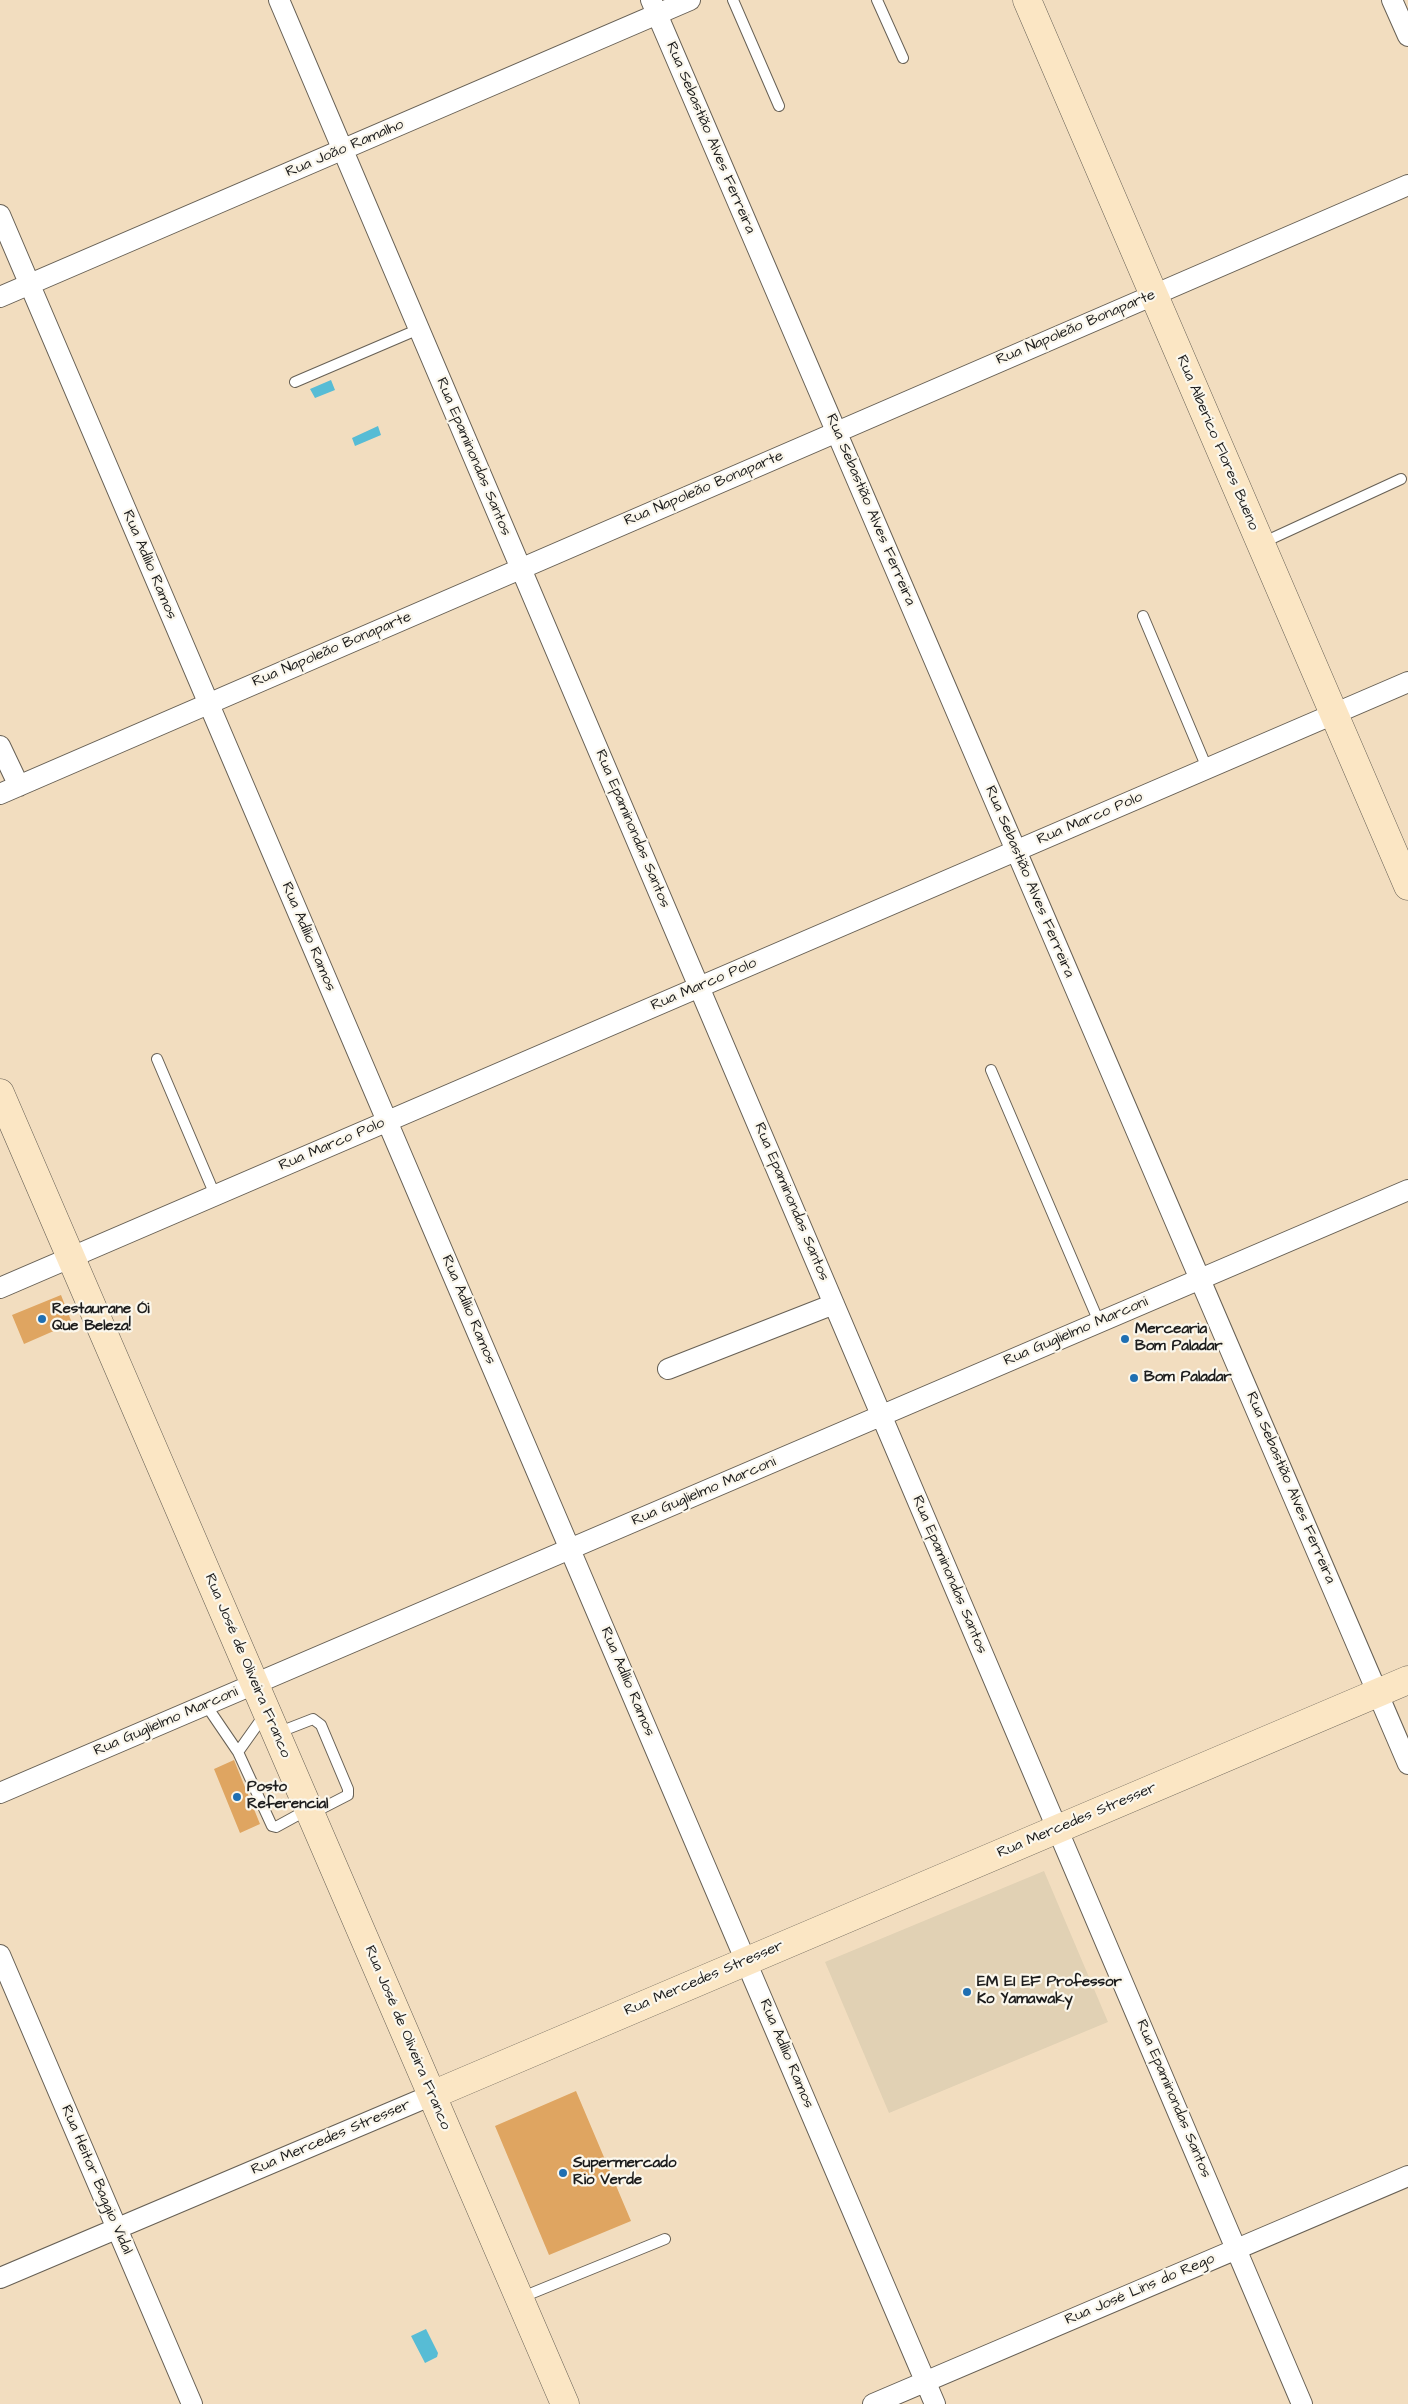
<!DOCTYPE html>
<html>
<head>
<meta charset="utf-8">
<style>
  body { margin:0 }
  canvas { display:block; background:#f2ddbf }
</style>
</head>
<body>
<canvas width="1408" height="2404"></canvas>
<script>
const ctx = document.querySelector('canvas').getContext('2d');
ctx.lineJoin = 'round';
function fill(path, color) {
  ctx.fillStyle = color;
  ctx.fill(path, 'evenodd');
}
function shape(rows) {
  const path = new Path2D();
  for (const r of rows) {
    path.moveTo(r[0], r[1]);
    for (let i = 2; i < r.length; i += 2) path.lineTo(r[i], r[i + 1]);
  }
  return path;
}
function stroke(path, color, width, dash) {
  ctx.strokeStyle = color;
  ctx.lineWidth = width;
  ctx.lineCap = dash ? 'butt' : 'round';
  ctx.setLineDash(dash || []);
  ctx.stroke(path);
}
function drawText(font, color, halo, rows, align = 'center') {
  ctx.font = font + ' "Architects Daughter",sans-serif';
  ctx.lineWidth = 4.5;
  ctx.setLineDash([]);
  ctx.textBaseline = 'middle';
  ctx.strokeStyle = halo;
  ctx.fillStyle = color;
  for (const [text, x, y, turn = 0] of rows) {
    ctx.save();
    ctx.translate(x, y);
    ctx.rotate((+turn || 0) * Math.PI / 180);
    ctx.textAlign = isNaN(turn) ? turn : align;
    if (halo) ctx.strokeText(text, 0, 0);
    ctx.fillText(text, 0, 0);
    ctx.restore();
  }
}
fill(shape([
  [1044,1871,1108,2022,889,2113,825,1962]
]), '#e1d1b4');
fill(shape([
  [331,380,335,390,315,398,310,389],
  [378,426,381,435,355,446,352,438],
  [426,2329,438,2353,437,2357,425,2363,411,2336]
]), '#57bcd5');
fill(shape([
  [61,1295,72,1323,24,1344,12,1315],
  [234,1760,260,1824,240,1833,214,1769],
  [576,2091,631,2221,549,2255,495,2126]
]), '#dfa561');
const lane = shape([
  [733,0,779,106],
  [877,0,903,58],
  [295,382,419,329],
  [1262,543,1401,479],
  [1143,616,1207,768],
  [157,1059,215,1195],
  [991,1070,1099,1322],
  [206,1705,238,1752],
  [265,1714,238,1752,272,1826,276,1827,307,1810],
  [277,1733,313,1719,321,1725,348,1789,348,1795,311,1814],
  [520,2298,665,2239]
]);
const street = shape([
  [279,0,1302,2404],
  [651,0,1408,1764],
  [1392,0,1408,36],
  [0,215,935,2404],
  [0,297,690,0],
  [0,746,19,786],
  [0,794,1408,185],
  [0,1288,1408,682],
  [668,1369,834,1304],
  [0,1793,1408,1190],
  [0,1955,192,2404],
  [0,2278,432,2095],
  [873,2404,1408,2176]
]);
const secondary = shape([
  [1027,0,1408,886],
  [0,1093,565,2404],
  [432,2095,1408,1680]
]);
stroke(lane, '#676055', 12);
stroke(street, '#676055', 22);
stroke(secondary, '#676055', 29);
stroke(lane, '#fff', 10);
stroke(street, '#fff', 20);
stroke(secondary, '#fbe6c4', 28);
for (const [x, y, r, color] of [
  [42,1319,5,"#1f6fb2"],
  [1125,1339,5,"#1f6fb2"],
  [1134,1378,5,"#1f6fb2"],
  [237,1797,5,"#1f6fb2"],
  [967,1992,5,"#1f6fb2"],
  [563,2173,5,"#1f6fb2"]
]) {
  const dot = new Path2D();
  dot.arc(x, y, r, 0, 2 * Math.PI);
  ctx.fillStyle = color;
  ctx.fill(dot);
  stroke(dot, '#fbf7ec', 2);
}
drawText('15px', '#1c1c1c', '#fbf7ec', [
  ["Rua Sebastião Alves Ferreira",710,138,67],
  ["Rua João Ramalho",345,149,-23],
  ["Rua Napoleão Bonaparte",1076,328,-23],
  ["Rua Alberico Flores Bueno",1217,443,67],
  ["Rua Epaminondas Santos",473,457,67],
  ["Rua Napoleão Bonaparte",704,489,-23],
  ["Rua Sebastião Alves Ferreira",870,510,67],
  ["Rua Adílio Ramos",149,565,67],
  ["Rua Napoleão Bonaparte",332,650,-23],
  ["Rua Marco Polo",1090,819,-23],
  ["Rua Epaminondas Santos",632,829,67],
  ["Rua Sebastião Alves Ferreira",1029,882,67],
  ["Rua Adílio Ramos",308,937,67],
  ["Rua Marco Polo",704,985,-23],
  ["Rua Marco Polo",332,1145,-23],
  ["Rua Epaminondas Santos",791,1202,67],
  ["Rua Adílio Ramos",468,1310,67],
  ["Rua Guglielmo Marconi",1076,1332,-23],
  ["Rua Sebastião Alves Ferreira",1290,1488,67],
  ["Rua Guglielmo Marconi",704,1492,-23],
  ["Rua Epaminondas Santos",949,1575,67],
  ["Rua José de Oliveira Franco",247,1666,67],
  ["Rua Adílio Ramos",627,1682,67],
  ["Rua Guglielmo Marconi",166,1722,-23],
  ["Rua Mercedes Stresser",1077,1821,-23],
  ["Rua Mercedes Stresser",704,1979,-23],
  ["Rua José de Oliveira Franco",407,2038,67],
  ["Rua Adílio Ramos",786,2054,67],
  ["Rua Epaminondas Santos",1173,2099,67],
  ["Rua Mercedes Stresser",331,2138,-23],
  ["Rua Heitor Baggio Vidal",96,2180,67],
  ["Rua José Lins do Rego",1140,2290,-23]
]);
drawText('bold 15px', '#1c1c1c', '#fbf7ec', [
  ["Restaurane Ói",52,1310],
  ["Que Beleza!",52,1327],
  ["Mercearia",1135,1330],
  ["Bom Paladar",1135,1347],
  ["Bom Paladar",1144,1378],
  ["Posto",247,1788],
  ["Referencial",247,1805],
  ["EM EI EF Professor",977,1983],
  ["Ko Yamawaky",977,2000],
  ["Supermercado",573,2164],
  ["Rio Verde",573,2181]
], 'left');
</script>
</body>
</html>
